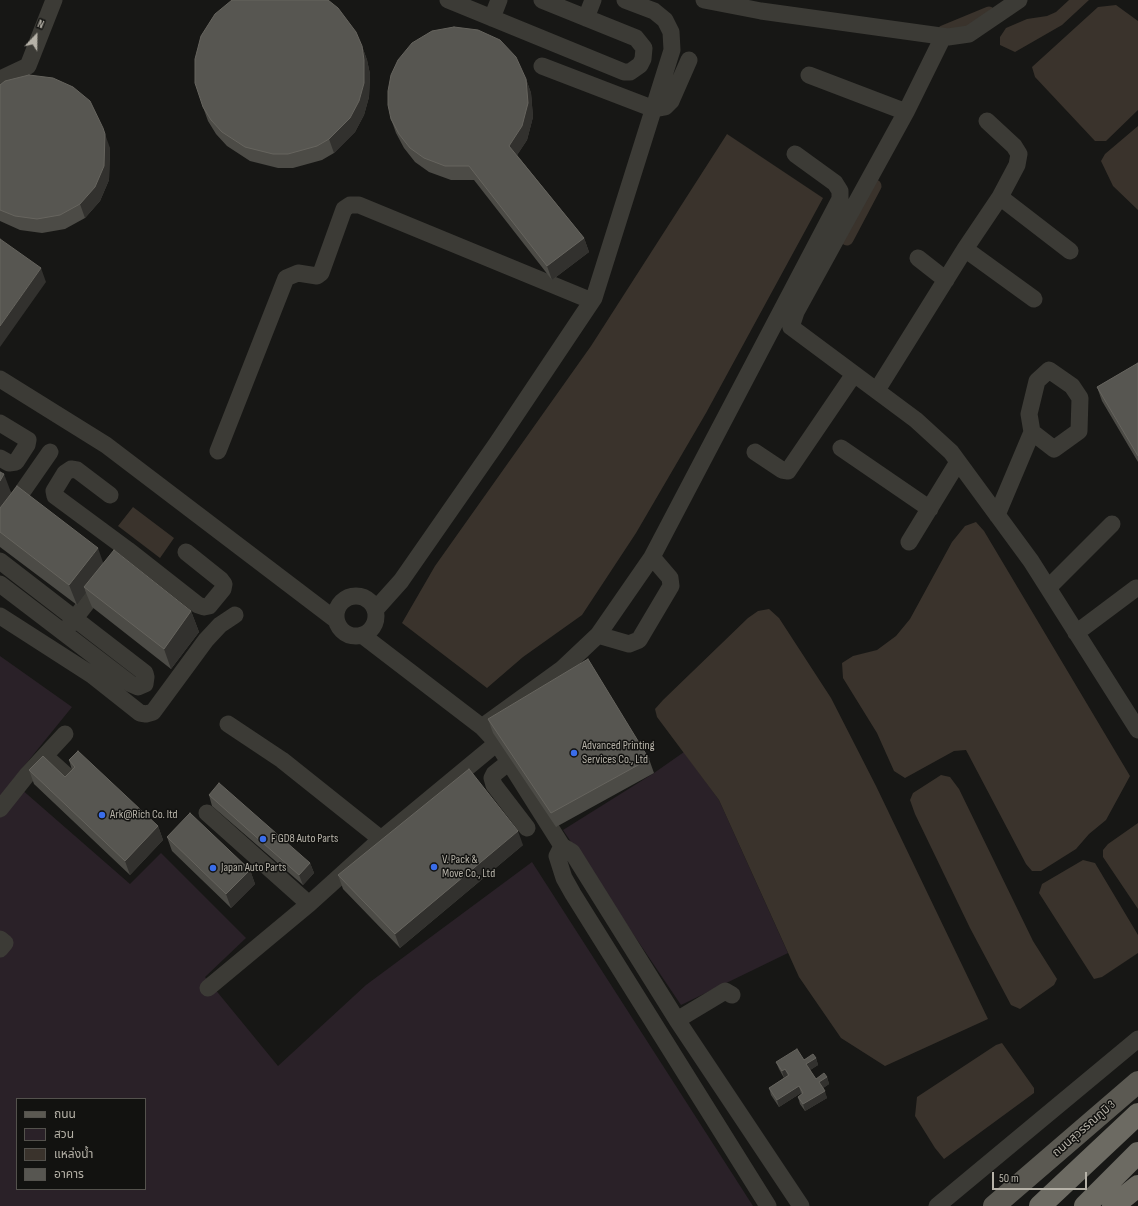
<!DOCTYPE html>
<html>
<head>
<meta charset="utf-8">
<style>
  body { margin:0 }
  #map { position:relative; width:1138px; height:1206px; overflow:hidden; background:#171715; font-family:"Sofia Sans Condensed","Noto Sans Thai",sans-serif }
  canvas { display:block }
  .legend { position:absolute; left:16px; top:1098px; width:130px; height:92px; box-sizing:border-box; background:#121210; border:1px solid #54524d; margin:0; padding:5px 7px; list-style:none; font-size:12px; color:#b6b2a8 }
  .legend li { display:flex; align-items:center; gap:8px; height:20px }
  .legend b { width:20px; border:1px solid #54524d }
  .north { position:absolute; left:16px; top:16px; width:40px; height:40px; -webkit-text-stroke:3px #121210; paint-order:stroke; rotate:22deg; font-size:11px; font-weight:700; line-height:16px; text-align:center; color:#b6b2a8 }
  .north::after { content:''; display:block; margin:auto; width:14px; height:18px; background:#b6b2a8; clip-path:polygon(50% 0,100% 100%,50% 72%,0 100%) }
  .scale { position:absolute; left:992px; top:1172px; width:95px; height:18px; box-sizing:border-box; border:2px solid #b6b2a8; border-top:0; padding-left:5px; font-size:12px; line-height:14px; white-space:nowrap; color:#b6b2a8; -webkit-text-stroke:3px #121210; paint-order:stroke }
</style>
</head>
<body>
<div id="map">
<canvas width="1138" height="1206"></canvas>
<ul class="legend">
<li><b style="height:5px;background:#5b5952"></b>ถนน</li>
<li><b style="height:11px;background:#2a2128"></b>สวน</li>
<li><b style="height:11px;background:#3a332c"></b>แหล่งน้ำ</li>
<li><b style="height:11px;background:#575651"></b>อาคาร</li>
</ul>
<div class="north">N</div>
<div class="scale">50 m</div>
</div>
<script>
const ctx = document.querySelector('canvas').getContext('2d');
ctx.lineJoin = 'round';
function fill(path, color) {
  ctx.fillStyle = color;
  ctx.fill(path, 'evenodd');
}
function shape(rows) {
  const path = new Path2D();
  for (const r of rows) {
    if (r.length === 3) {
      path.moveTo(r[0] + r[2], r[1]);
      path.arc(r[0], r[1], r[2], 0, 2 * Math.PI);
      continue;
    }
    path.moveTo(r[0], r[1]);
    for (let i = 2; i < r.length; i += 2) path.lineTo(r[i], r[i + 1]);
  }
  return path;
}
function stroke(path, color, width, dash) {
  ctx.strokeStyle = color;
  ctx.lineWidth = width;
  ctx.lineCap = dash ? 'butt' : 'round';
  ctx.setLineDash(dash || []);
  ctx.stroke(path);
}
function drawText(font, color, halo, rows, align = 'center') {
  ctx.font = font + ' "Sofia Sans Condensed","Noto Sans Thai",sans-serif';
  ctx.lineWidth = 3;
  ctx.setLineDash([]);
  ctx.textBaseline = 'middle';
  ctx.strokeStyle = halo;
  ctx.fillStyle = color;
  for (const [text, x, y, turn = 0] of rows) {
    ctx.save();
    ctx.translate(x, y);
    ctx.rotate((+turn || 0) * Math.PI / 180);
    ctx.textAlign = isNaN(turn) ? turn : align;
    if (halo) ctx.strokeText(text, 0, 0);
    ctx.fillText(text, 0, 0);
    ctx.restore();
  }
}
fill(shape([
  [0,656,72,707,12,781,130,884,161,853,246,938,205,977,278,1066,366,985,532,862,753,1206,0,1206],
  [17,1099,145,1099,145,1189,17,1189],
  [684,752,719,800,788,953,681,1005,563,830,654,773]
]), '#2a2128');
fill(shape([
  [1069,0,1089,0,1062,25,1015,52,1000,45,1000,37,1006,28,1027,19,1047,16,1056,12],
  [1116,5,1138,21,1138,110,1106,141,1095,141,1035,77,1032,67,1098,7],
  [1138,126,1138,210,1113,186,1101,161,1105,154],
  [727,134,823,198,706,413,636,533,582,615,523,657,487,688,402,623,435,566,591,346],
  [133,507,174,538,160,558,118,526],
  [976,522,984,531,1130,776,1106,820,1089,834,1076,849,1041,871,1032,871,1026,864,966,750,954,751,905,778,894,771,877,733,843,678,842,663,853,656,877,650,896,636,910,619,952,542,965,526],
  [769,609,779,618,831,698,876,786,988,1019,885,1066,841,1038,799,977,719,800,657,717,655,709,663,700,748,618,758,611],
  [941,775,950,777,959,789,1033,941,1057,979,1054,985,1020,1009,1011,1005,970,928,915,814,910,800,913,793],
  [1138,823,1138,909,1103,857,1103,850,1108,844],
  [1083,860,1095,863,1138,935,1138,953,1102,977,1094,979,1039,893,1042,884],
  [1002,1043,1034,1088,1034,1093,944,1159,935,1148,915,1116,917,1097,996,1045]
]), '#3a332c');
stroke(shape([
  [943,32,989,13],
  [847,239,875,186]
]), '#3a332c', 13);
stroke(shape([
  [448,0,624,72,630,72,640,65,643,59,644,48,636,38,542,0],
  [704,0,761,11,948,37,969,34,1019,0],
  [492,18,499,0],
  [586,18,593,0],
  [542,66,654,109,665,107,671,101,689,60],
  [809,75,906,112,796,312,791,327,916,420,951,452,1031,561,1138,730],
  [0,79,28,66,54,0],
  [906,112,943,37],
  [795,154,835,183,840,191,840,199,652,557,598,635,562,669,482,727,497,743,562,846,572,852,677,1020,801,1206],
  [1000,197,1070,251],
  [965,249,1034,299],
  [918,258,946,280],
  [0,379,106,445,336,620],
  [877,390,965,249,1000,197,1017,165,1019,154,1014,146,987,121],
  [0,423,28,440,27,445,16,462,9,463,0,458],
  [841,448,930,509],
  [218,451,286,278,298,273,317,276,321,273,344,209,350,205,359,205,592,301],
  [755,452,782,470,788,471,854,374],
  [110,495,77,470,71,469,65,473,54,491,55,496,128,550,198,605,204,607,209,606,223,589,224,584,221,580,186,552],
  [997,515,1032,432,1029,414,1037,381,1049,370,1072,386,1080,398,1079,431,1054,449,1032,432],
  [0,524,50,452],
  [909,542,958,462],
  [0,561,145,673,146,677,145,684,138,687,131,684,0,584],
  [1048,588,1112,524],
  [356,616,20],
  [375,610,401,581,497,443,594,298,672,50,671,32,665,20,654,11,625,0],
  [0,616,92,675,140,713,146,714,153,712,206,640,220,625,235,615],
  [68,627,104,581],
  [1076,633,1136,588],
  [362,635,482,727],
  [598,635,629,644,639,640,671,586,670,578,652,557],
  [228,724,282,760,381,839],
  [45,756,76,784],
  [509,762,494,774,492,778,494,785,527,828],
  [0,809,27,775,65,734],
  [207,813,309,904],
  [562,846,557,856,564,878,573,894,768,1206],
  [0,939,5,943,0,949],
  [208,988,309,904,381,839,497,743],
  [677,1020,722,993,725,991,732,995],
  [937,1206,1138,1039]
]), '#3c3b36', 17);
stroke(shape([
  [994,1206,1138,1082]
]), '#5b5952', 22);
stroke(shape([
  [1040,1206,1138,1114],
  [1085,1206,1138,1153],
  [1113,1206,1138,1186]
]), '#6c6a62', 22);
fill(shape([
  [362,46,367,60,370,74,369,97,364,115,355,132,334,153,322,160,293,168,278,168,250,161,227,146,216,134,208,121,203,107],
  [526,79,531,93,533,117,527,140,517,155,584,238,589,252,552,280,474,180,451,180,429,172,415,162,404,148,396,133,391,119],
  [0,85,110,148,109,180,100,201,85,218,65,229,42,233,20,230,0,221],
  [1138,363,1138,462,1102,401,1097,387],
  [0,472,11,493,103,563,191,611,199,632,171,669,92,607,86,593,77,605,0,547],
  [488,719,649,759,654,773,556,827,493,733],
  [69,760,158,826,163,840,130,875,34,784,29,770,65,777,72,770],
  [209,795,310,863,314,873,303,885,212,806],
  [167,837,250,870,255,884,231,908,172,851],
  [523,845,400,948,343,889,338,875],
  [816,1058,818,1065,810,1070,816,1079,827,1077,829,1084,823,1088,827,1098,805,1111,800,1104,798,1097,802,1094,801,1093,779,1107,771,1095,769,1088,784,1078,779,1069,776,1062]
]), '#4c4b46');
fill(shape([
  [362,46,367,60,370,74,369,97,364,115,355,132,334,153,329,139],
  [526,79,531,93,533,117,527,140,514,160,509,146],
  [105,134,110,148,109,180,100,201,85,218,80,204],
  [584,238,589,252,552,280,547,266],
  [41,268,46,282,0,347,0,326],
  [4,474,12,495,0,515,0,481],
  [98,548,105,568,84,587,86,593,77,605,69,585],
  [191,611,199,632,171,669,164,649],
  [158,826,163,840,130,875,125,861],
  [518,831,523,845,400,948,395,934],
  [310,863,314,873,303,885,299,875],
  [250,870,255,884,231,908,226,894],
  [816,1058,818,1065,809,1071,806,1064],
  [785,1069,788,1076,784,1078,782,1071],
  [827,1077,829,1084,822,1089,819,1082],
  [799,1086,801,1093,779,1107,777,1100],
  [825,1091,827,1098,805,1111,803,1104]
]), '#32312e');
const building = shape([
  [232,0,328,0,338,8,356,32,362,46,364,60,364,83,359,101,350,118,329,139,317,146,288,154,273,154,245,147,222,132,211,120,203,107,195,83,195,59,201,36,215,14,232,0],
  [454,27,478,30,500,40,516,57,526,79,528,103,522,126,509,146,584,238,547,266,469,166,445,166,424,158,410,148,399,134,391,119,388,105,388,91,391,75,398,60,412,43,432,31,454,27],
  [29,75,53,78,73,87,90,101,103,128,105,134,104,166,95,187,80,204,60,215,37,219,15,216,0,210,0,85,5,81,29,75],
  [0,239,41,268,0,326,0,239],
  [1138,363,1138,456,1097,387,1138,363],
  [0,472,4,474,0,481,0,472],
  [17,486,98,548,69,585,0,532,0,508,17,486],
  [114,550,191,611,164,649,84,587,114,550],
  [588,659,649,759,551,813,488,719,588,659],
  [78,751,158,826,125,861,29,770,43,756,65,777,75,767,69,760,78,751],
  [469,769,518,831,395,934,338,875,469,769],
  [219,783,310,863,299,875,209,795,219,783],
  [190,813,250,870,226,894,167,837,190,813],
  [797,1049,804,1060,813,1054,816,1058,806,1064,816,1079,824,1073,827,1077,819,1082,825,1091,803,1104,798,1097,803,1093,799,1086,777,1100,769,1088,789,1075,785,1069,782,1071,776,1062,797,1049]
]);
fill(building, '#575651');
stroke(building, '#66645e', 1);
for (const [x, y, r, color] of [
  [574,753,4,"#3a6dea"],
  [102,815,4,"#3a6dea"],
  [263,839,4,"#3a6dea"],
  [434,867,4,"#3a6dea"],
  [213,868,4,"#3a6dea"]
]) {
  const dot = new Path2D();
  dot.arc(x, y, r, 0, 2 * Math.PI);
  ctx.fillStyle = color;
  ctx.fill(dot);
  stroke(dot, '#121210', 1.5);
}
drawText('12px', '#b6b2a8', '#121210', [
  ["Advanced Printing",582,746],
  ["Services Co., Ltd",582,760],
  ["Ark@Rich Co. ltd",110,815],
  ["F GD8 Auto Parts",271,839],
  ["V. Pack &",442,860],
  ["Move Co., Ltd",442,874],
  ["Japan Auto Parts",221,868]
], 'left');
drawText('12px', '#b6b2a8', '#121210', [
  ["ถนนสุวรรณภูมิ 3",1084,1129,-41]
]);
</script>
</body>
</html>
